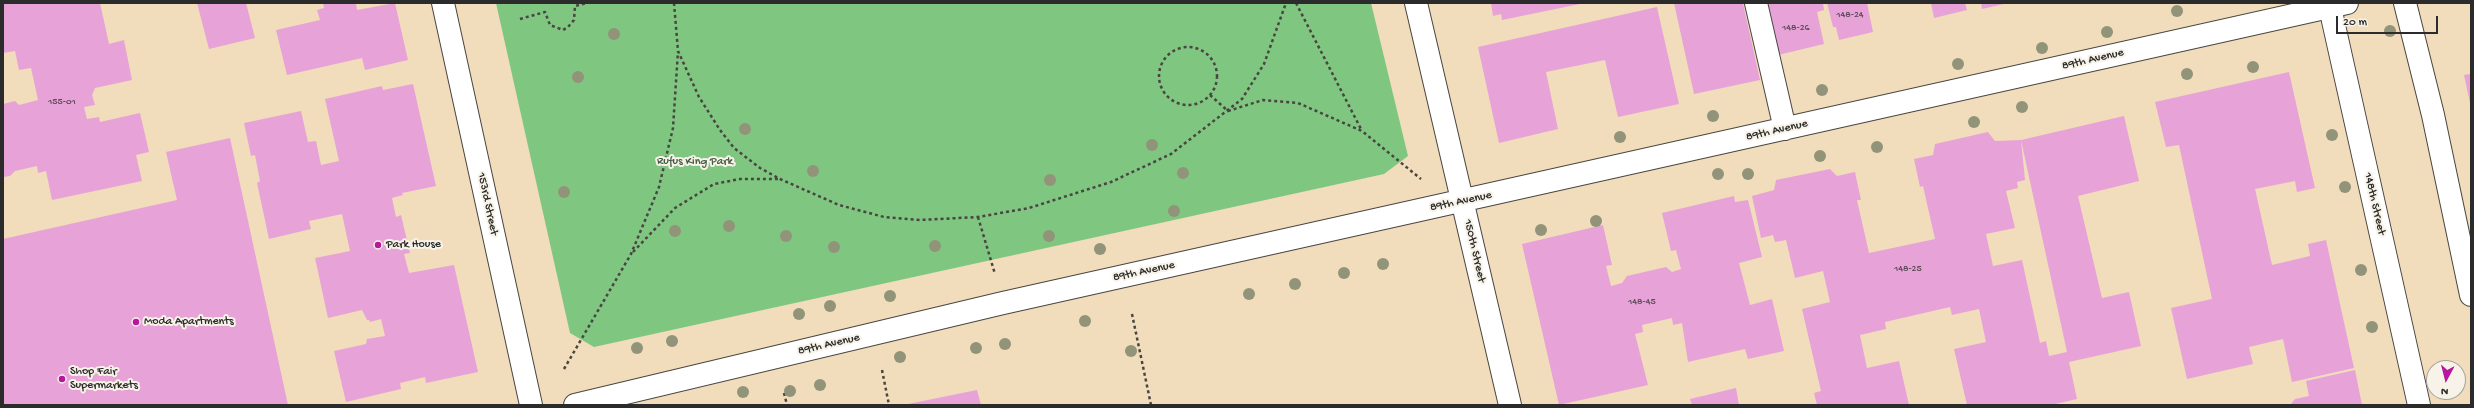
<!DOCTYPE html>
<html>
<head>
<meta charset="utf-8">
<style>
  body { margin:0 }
  #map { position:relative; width:2474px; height:408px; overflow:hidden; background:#f1dcbb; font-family:"Gochi Hand",sans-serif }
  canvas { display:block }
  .frame { position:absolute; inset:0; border:4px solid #2b2b2b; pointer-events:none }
  .north { position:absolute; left:2426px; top:360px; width:40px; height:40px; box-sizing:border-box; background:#f7f3e8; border:1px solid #a5a39c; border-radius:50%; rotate:187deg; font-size:11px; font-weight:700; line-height:16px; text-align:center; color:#2b2b2b }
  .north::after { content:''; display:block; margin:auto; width:14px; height:18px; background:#b5179e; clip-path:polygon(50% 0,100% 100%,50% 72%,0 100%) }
  .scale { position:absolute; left:2336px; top:16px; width:102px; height:18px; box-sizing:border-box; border:2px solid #2b2b2b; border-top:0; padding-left:5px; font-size:12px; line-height:14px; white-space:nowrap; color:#2b2b2b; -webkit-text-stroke:3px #f7f3e8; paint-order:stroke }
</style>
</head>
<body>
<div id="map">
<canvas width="2474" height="408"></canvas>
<div class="frame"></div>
<div class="north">N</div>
<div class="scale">20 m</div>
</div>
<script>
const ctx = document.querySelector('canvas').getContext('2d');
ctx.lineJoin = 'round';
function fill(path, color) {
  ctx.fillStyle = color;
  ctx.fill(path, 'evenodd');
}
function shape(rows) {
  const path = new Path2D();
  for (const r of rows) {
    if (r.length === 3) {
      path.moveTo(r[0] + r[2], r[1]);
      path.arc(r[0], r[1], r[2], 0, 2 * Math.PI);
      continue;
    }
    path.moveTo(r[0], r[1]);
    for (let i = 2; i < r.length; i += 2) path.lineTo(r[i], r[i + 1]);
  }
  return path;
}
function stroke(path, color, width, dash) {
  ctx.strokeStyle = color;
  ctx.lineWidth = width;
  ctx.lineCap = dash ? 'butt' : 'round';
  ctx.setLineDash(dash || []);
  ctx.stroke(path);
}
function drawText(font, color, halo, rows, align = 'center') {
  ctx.font = font + ' "Gochi Hand",sans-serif';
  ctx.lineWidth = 4;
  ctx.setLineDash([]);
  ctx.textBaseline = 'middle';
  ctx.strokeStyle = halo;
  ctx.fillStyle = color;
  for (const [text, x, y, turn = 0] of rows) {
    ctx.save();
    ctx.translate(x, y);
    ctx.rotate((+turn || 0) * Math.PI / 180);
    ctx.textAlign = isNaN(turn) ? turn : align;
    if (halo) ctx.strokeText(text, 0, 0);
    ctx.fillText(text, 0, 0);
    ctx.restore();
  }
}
fill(shape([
  [496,3,1371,3,1408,156,1384,174,594,347,570,333]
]), '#7fc681');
fill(shape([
  [3,3,100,3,109,44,124,40,132,80,95,88,92,95,95,105,84,107,87,119,99,117,100,122,140,113,149,152,136,155,142,181,52,200,46,171,38,173,37,166,15,171,10,176,3,177,3,104,15,101,19,105,38,100,31,68,19,70,15,51,3,53],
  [197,3,246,3,255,38,209,49],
  [323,3,356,3,357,10,395,3,408,60,365,70,362,58,287,75,276,30,320,20,317,10,324,8],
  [1491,3,1579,3,1580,4,1502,20,1501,14,1493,16],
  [1674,3,1743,3,1760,80,1694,94],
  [1765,3,1823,3,1824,10,1817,12,1824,44,1778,55],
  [1827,3,1867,3,1873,32,1839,40,1836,27,1833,27],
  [1931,3,1965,3,1967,10,1934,18],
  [1981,3,2004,3,2004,4,1982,9],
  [1657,7,1679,104,1618,117,1605,60,1546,72,1558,129,1499,143,1478,47],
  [2289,72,2315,188,2297,192,2295,181,2255,189,2272,265,2310,256,2308,244,2326,240,2354,368,2292,382,2283,339,2249,347,2253,364,2187,379,2171,308,2212,299,2179,145,2166,147,2155,102],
  [2471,74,2471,103,2470,103,2464,75],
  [413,84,436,186,402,193,403,195,392,198,396,217,401,215,410,253,404,254,409,273,454,265,478,372,426,383,425,377,400,383,401,389,346,402,334,351,366,344,367,339,385,336,381,319,370,322,369,320,367,320,362,310,328,318,315,258,350,251,342,214,309,221,311,229,269,239,257,183,260,181,255,155,251,156,244,123,301,111,308,142,316,141,321,165,339,161,325,99,382,86,383,90],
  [2124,116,2139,181,2078,196,2102,298,2129,292,2141,346,2069,362,2077,399,2051,405,1967,405,1954,349,1986,342,1979,309,1952,315,1950,307,1885,322,1886,329,1860,335,1867,368,1899,361,1909,405,1817,405,1814,393,1821,391,1802,309,1830,302,1823,271,1795,278,1786,240,1775,242,1773,235,1761,238,1752,196,1774,190,1776,180,1830,169,1837,176,1855,172,1861,200,1857,200,1869,253,1935,239,1923,186,1920,187,1914,159,1933,155,1935,144,1988,132,1995,141,2021,140],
  [2021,140,2067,352,2049,356,2046,341,2040,343,2022,260,1993,266,1986,234,2015,228,2006,191,2018,188,2017,182,2025,180],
  [230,138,288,405,3,405,3,239,177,200,166,152],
  [1734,196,1735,202,1748,200,1762,257,1739,263,1750,305,1772,299,1784,351,1748,359,1745,349,1688,362,1682,323,1673,325,1672,318,1642,325,1643,332,1635,334,1648,385,1559,405,1522,244,1603,225,1612,265,1606,266,1611,286,1622,283,1627,276,1666,267,1672,272,1681,269,1676,250,1671,251,1662,213],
  [2355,370,2362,405,2290,405,2295,399,2309,396,2306,381],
  [1736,388,1739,405,1692,405,1690,399],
  [977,390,981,405,908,405,908,404]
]), '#e7a3d8');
const minor = shape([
  [443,3,531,405],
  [1416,3,1510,405],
  [1756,3,1785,129],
  [2329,3,2419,405],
  [2405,3,2433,115,2471,295],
  [575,405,1003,303,2347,3]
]);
stroke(minor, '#494641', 24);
stroke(shape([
  [674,3,678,51,699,97,720,130,734,148,760,168,780,179,839,205,884,217,920,220,978,217,1029,208,1111,182,1171,154,1242,99,1264,64,1286,3],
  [1296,3,1362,131],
  [520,19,545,12,550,25,563,30,568,27,574,20,575,6,587,3],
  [1188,76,29],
  [1210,95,1228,111,1263,100,1298,103,1362,131,1421,179],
  [978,217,995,274],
  [633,252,675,208,714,184,740,179,779,179],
  [1132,314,1151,405],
  [564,369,631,254,659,187,673,128,678,51],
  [882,370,889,405],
  [784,393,787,405]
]), '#494641', 2.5, [3, 3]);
stroke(minor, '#fff', 22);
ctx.fillStyle = '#92947a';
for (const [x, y] of [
  [2177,11],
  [2390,31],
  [2107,32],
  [614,34],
  [2042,48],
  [1958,64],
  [2253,67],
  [2187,74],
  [578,77],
  [1822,90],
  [2022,107],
  [1713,116],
  [1974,122],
  [745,129],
  [2332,135],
  [1620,137],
  [1152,145],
  [1877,147],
  [1820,156],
  [813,171],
  [1183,173],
  [1718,174],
  [1748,174],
  [1050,180],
  [2345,187],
  [564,192],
  [1174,211],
  [1596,221],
  [729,226],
  [1541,230],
  [675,231],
  [786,236],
  [1049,236],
  [935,246],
  [834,247],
  [1100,249],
  [1383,264],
  [2361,270],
  [1344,273],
  [1295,284],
  [1249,294],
  [890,296],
  [830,306],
  [799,314],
  [1085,321],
  [2372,327],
  [672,341],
  [1005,344],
  [637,348],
  [976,348],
  [1131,351],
  [900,357],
  [820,385],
  [790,391],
  [743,392]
]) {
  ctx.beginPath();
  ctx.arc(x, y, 6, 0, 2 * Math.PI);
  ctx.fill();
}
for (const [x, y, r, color] of [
  [378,245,4,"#b5179e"],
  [136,322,4,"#b5179e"],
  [62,379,4,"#b5179e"]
]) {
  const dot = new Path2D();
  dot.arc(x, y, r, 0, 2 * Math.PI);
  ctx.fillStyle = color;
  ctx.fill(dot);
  stroke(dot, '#f7f3e8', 1.5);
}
drawText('10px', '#5a4956', null, [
  ["148-24",1850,15],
  ["148-26",1796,28],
  ["155-01",62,102],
  ["148-25",1908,269],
  ["148-45",1642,302]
]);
drawText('12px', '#2b2b2b', '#f7f3e8', [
  ["89th Avenue",2093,60,-13],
  ["89th Avenue",1777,131,-13],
  ["89th Avenue",1461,202,-12],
  ["153rd Street",487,204,78],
  ["148th Street",2374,204,77],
  ["150th Street",1474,251,77],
  ["89th Avenue",1144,272,-12],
  ["89th Avenue",829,345,-13]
]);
drawText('12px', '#445a45', '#f7f3e8', [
  ["Rufus King Park",695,162]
]);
drawText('12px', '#2b2b2b', '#f7f3e8', [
  ["Park House",386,245],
  ["Moda Apartments",144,322],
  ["Shop Fair",70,372],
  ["Supermarkets",70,386]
], 'left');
</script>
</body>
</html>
